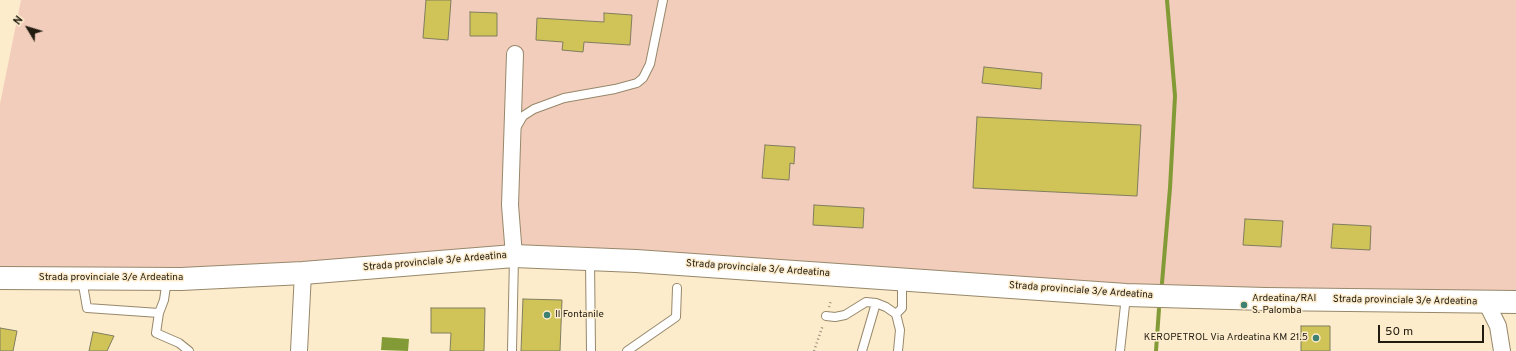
<!DOCTYPE html>
<html>
<head>
<meta charset="utf-8">
<style>
  body { margin:0 }
  #map { position:relative; width:1516px; height:351px; overflow:hidden; background:#fceccc; font-family:Overpass,sans-serif }
  canvas { display:block }
  .north { position:absolute; left:8px; top:8px; width:40px; height:40px; -webkit-text-stroke:3px #fceccc; paint-order:stroke; rotate:308deg; font-size:11px; font-weight:700; line-height:16px; text-align:center; color:#211b10 }
  .north::after { content:''; display:block; margin:auto; width:14px; height:18px; background:#211b10; clip-path:polygon(50% 0,100% 100%,50% 72%,0 100%) }
  .scale { position:absolute; left:1378px; top:325px; width:106px; height:18px; box-sizing:border-box; border:2px solid #211b10; border-top:0; padding-left:5px; font-size:12px; line-height:14px; white-space:nowrap; color:#211b10; -webkit-text-stroke:3px #fceccc; paint-order:stroke }
</style>
</head>
<body>
<div id="map">
<canvas width="1516" height="351"></canvas>
<div class="north">N</div>
<div class="scale">50 m</div>
</div>
<script>
const ctx = document.querySelector('canvas').getContext('2d');
ctx.lineJoin = 'round';
function fill(path, color) {
  ctx.fillStyle = color;
  ctx.fill(path, 'evenodd');
}
function shape(rows) {
  const path = new Path2D();
  for (const r of rows) {
    path.moveTo(r[0], r[1]);
    for (let i = 2; i < r.length; i += 2) path.lineTo(r[i], r[i + 1]);
  }
  return path;
}
function stroke(path, color, width, dash) {
  ctx.strokeStyle = color;
  ctx.lineWidth = width;
  ctx.lineCap = dash ? 'butt' : 'round';
  ctx.setLineDash(dash || []);
  ctx.stroke(path);
}
function drawText(font, color, halo, rows, align = 'center') {
  ctx.font = font + ' Overpass,sans-serif';
  ctx.lineWidth = 3;
  ctx.setLineDash([]);
  ctx.textBaseline = 'middle';
  ctx.strokeStyle = halo;
  ctx.fillStyle = color;
  for (const [text, x, y, turn = 0] of rows) {
    ctx.save();
    ctx.translate(x, y);
    ctx.rotate((+turn || 0) * Math.PI / 180);
    ctx.textAlign = isNaN(turn) ? turn : align;
    if (halo) ctx.strokeText(text, 0, 0);
    ctx.fillText(text, 0, 0);
    ctx.restore();
  }
}
fill(shape([
  [21,0,1516,0,1516,302,1486,302,590,259,0,278,0,104]
]), '#f2cdbb');
fill(shape([
  [382,337,409,339,408,351,381,350]
]), '#839b36');
stroke(shape([
  [1162,283,1170,188,1175,96,1167,0],
  [1156,351,1159,309]
]), '#839b36', 4);
const building = shape([
  [426,0,451,0,448,40,423,38,426,0],
  [470,12,497,13,497,36,470,36,470,12],
  [604,13,632,15,630,45,584,42,583,52,562,50,563,42,536,40,537,18,604,22,604,13],
  [984,67,1042,73,1041,89,982,83,984,67],
  [977,117,1141,125,1137,196,973,188,977,117],
  [765,145,795,147,794,164,790,163,789,180,762,178,765,145],
  [814,205,864,208,863,228,813,225,814,205],
  [1245,219,1283,221,1281,247,1243,245,1245,219],
  [1333,224,1371,226,1370,250,1331,248,1333,224],
  [523,299,562,300,560,351,521,351,523,299],
  [431,308,485,308,484,351,450,351,451,333,431,333,431,308],
  [1301,326,1330,326,1330,351,1301,351,1301,326],
  [0,328,17,331,13,351,0,351,0,328],
  [93,332,114,336,107,351,89,351,93,332]
]);
fill(building, '#d0c357');
stroke(building, '#817e5f', 1);
const service = shape([
  [516,128,523,116,534,109,564,98,615,89,637,83,643,78,650,64,663,0],
  [590,260,591,351],
  [82,279,87,308,159,313,164,300,167,279],
  [159,313,156,333,179,343,189,351],
  [896,314,902,308,902,281],
  [826,316,835,317,845,315,866,302,876,303,886,307,896,314,900,330,898,351],
  [512,351,514,257],
  [627,351,676,317,677,288],
  [862,351,876,303],
  [1120,351,1126,296]
]);
const minor = shape([
  [514,256,510,205,515,54],
  [1486,302,1498,326,1502,351],
  [299,351,303,273]
]);
const secondary = shape([
  [0,278,181,279,303,273,514,256,636,261,1126,295,1265,299,1516,302]
]);
stroke(service, '#97886b', 10);
stroke(minor, '#97886b', 18);
stroke(secondary, '#97886b', 24);
stroke(shape([
  [829,307,831,301],
  [814,351,823,325]
]), '#988d77', 2.5, [1, 3]);
stroke(service, '#fff', 8);
stroke(minor, '#fff', 16);
stroke(secondary, '#fff', 22);
for (const [x, y, r, color] of [
  [1244,305,4,"#3e8071"],
  [547,315,4,"#3e8071"],
  [1316,338,4,"#3e8071"]
]) {
  const dot = new Path2D();
  dot.arc(x, y, r, 0, 2 * Math.PI);
  ctx.fillStyle = color;
  ctx.fill(dot);
  stroke(dot, '#fceccc', 1.5);
}
drawText('10px', '#211b10', '#fceccc', [
  ["Strada provinciale 3/e Ardeatina",435,262,-5],
  ["Strada provinciale 3/e Ardeatina",758,269,4],
  ["Strada provinciale 3/e Ardeatina",111,278],
  ["Strada provinciale 3/e Ardeatina",1081,291,4],
  ["Strada provinciale 3/e Ardeatina",1405,301,1]
]);
drawText('10px', '#211b10', '#fceccc', [
  ["Ardeatina/RAI",1252,299],
  ["S. Palomba",1252,311],
  ["Il Fontanile",555,315],
  ["KEROPETROL Via Ardeatina KM 21.5",1308,338,"right"]
], 'left');
</script>
</body>
</html>
